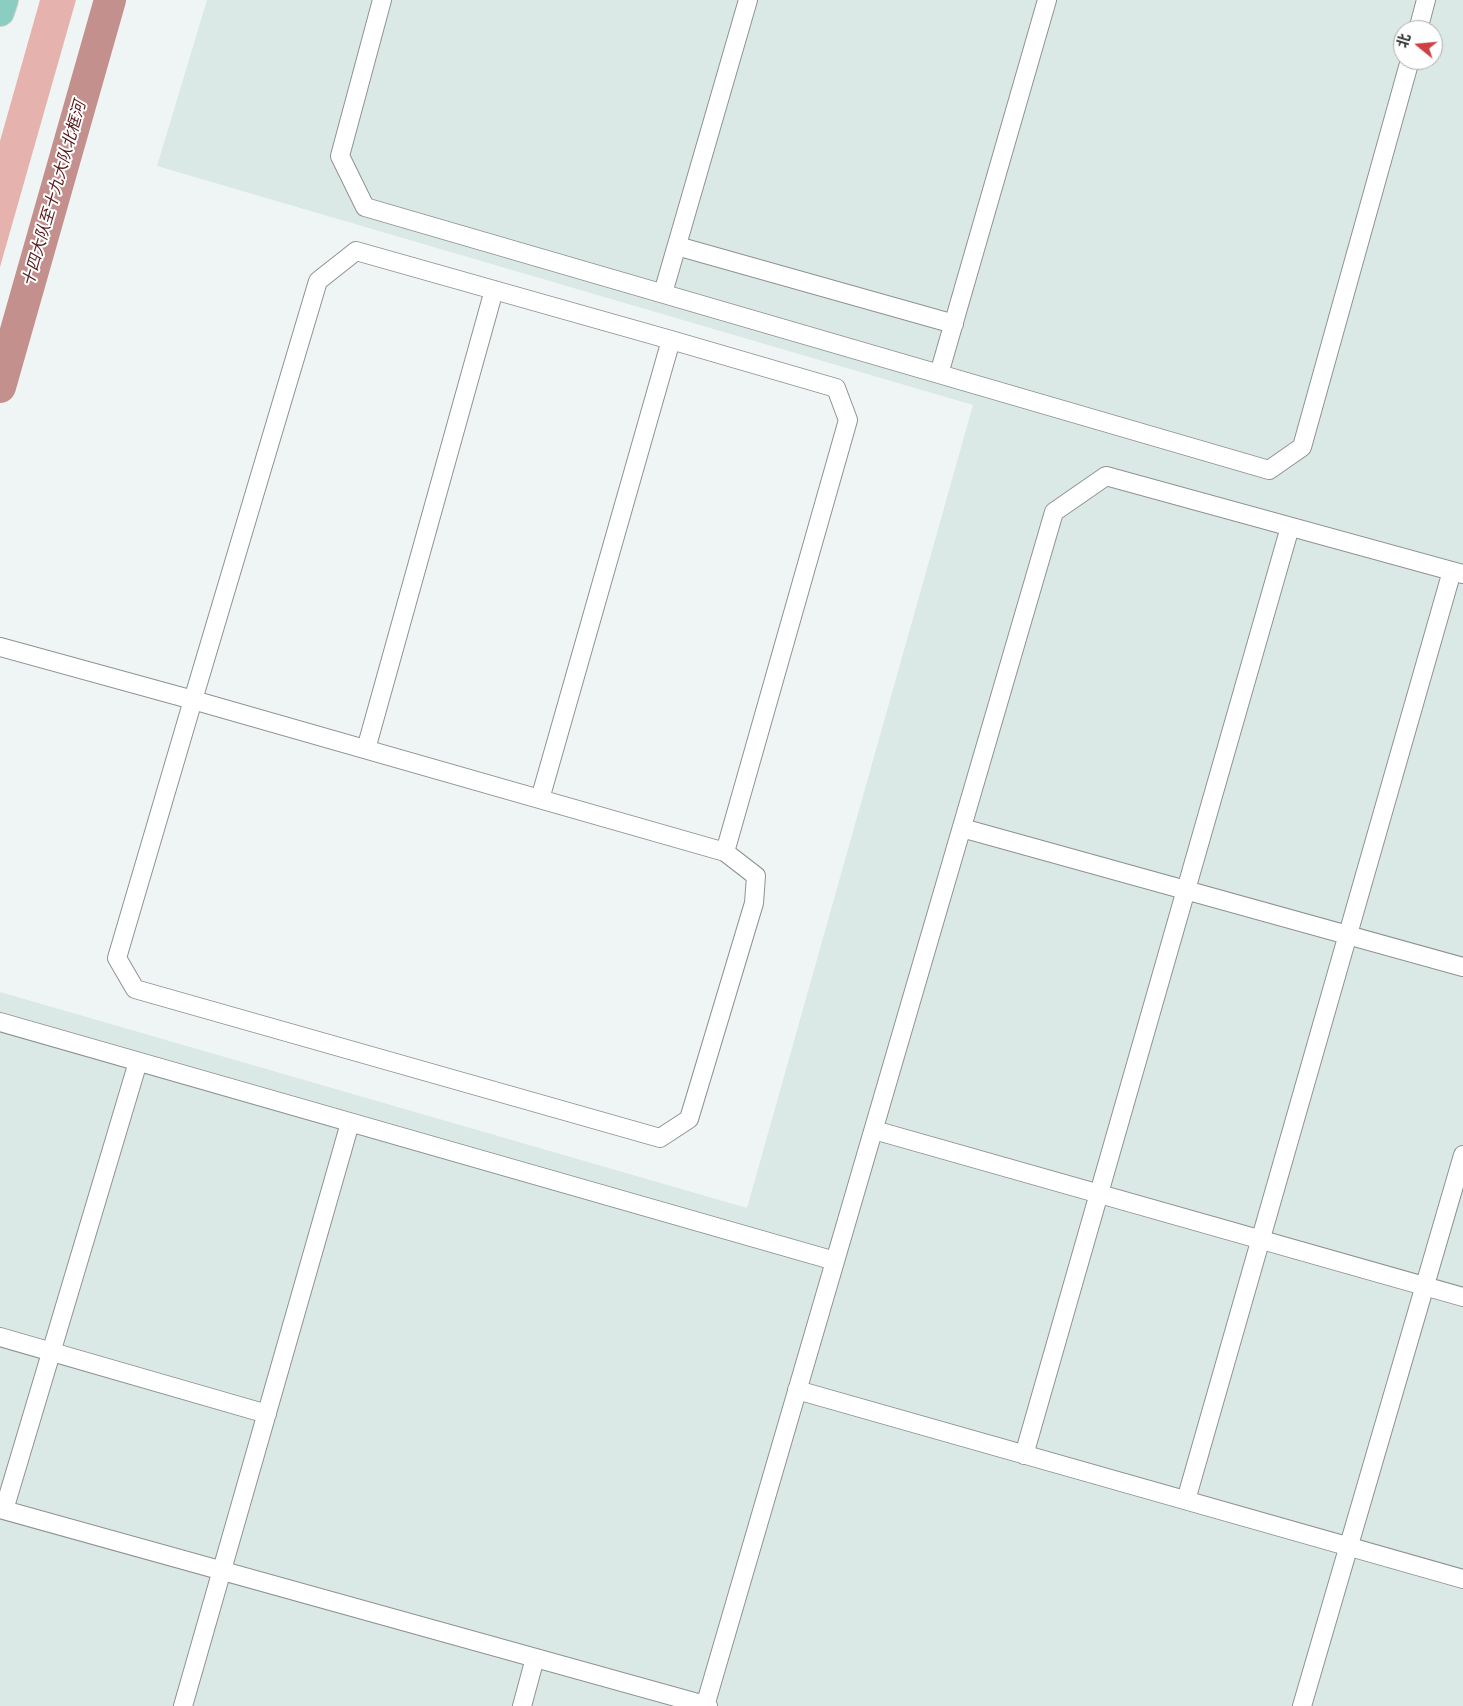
<!DOCTYPE html>
<html>
<head>
<meta charset="utf-8">
<style>
  body { margin:0 }
  #map { position:relative; width:1463px; height:1706px; overflow:hidden; background:#eff5f4; font-family:Signika,"Noto Sans SC",sans-serif }
  canvas { display:block }
  .north { position:absolute; left:1393px; top:20px; width:50px; height:50px; box-sizing:border-box; background:#fff; border:1px solid #ababab; border-radius:50%; rotate:287deg; font-size:14px; font-weight:700; line-height:20px; text-align:center; color:#2c2e2e }
  .north::after { content:''; display:block; margin:auto; width:18px; height:22px; background:#cf4043; clip-path:polygon(50% 0,100% 100%,50% 72%,0 100%) }
</style>
</head>
<body>
<div id="map">
<canvas width="1463" height="1706"></canvas>
<div class="north">北</div>
</div>
<script>
const ctx = document.querySelector('canvas').getContext('2d');
ctx.lineJoin = 'round';
function fill(path, color) {
  ctx.fillStyle = color;
  ctx.fill(path, 'evenodd');
}
function shape(rows) {
  const path = new Path2D();
  for (const r of rows) {
    path.moveTo(r[0], r[1]);
    for (let i = 2; i < r.length; i += 2) path.lineTo(r[i], r[i + 1]);
  }
  return path;
}
function stroke(path, color, width, dash) {
  ctx.strokeStyle = color;
  ctx.lineWidth = width;
  ctx.lineCap = dash ? 'butt' : 'round';
  ctx.setLineDash(dash || []);
  ctx.stroke(path);
}
function drawText(font, color, halo, rows, align = 'center') {
  ctx.font = font + ' Signika,"Noto Sans SC",sans-serif';
  ctx.lineWidth = 4;
  ctx.setLineDash([]);
  ctx.textBaseline = 'middle';
  ctx.strokeStyle = halo;
  ctx.fillStyle = color;
  for (const [text, x, y, turn = 0] of rows) {
    ctx.save();
    ctx.translate(x, y);
    ctx.rotate((+turn || 0) * Math.PI / 180);
    ctx.textAlign = isNaN(turn) ? turn : align;
    if (halo) ctx.strokeText(text, 0, 0);
    ctx.fillText(text, 0, 0);
    ctx.restore();
  }
}
fill(shape([
  [207,0,1463,0,1463,1706,0,1706,0,992,747,1208,973,405,157,166],
  [1403,30,1433,30,1433,60,1403,60]
]), '#dae9e5');
fill(shape([
  [40,0,76,0,0,267,0,141]
]), '#e5b2ae');
stroke(shape([
  [0,387,110,0]
]), '#c4908d', 32);
const service = shape([
  [382,0,340,156,365,207,1269,470,1302,447,1410,60],
  [1418,30,1426,0],
  [677,246,954,324],
  [663,293,748,0],
  [939,374,1047,0],
  [0,647,193,700,725,852,756,876,754,903,689,1119,660,1138,135,989,117,958,193,700,318,281,356,251,671,340,836,388,848,420,725,852],
  [366,749,494,290],
  [540,799,671,340],
  [962,828,1463,967],
  [0,1022,835,1261],
  [874,1130,1463,1297],
  [0,1337,267,1414],
  [797,1390,1463,1579],
  [1024,1455,1290,527],
  [1186,1500,1452,571],
  [0,1509,708,1706],
  [4,1510,138,1062],
  [183,1706,350,1123],
  [522,1706,535,1658],
  [705,1706,1054,512,1106,476,1463,574],
  [1302,1706,1463,1155]
]);
const primary = shape([
  [0,12,4,0]
]);
stroke(service, '#8e9392', 20);
stroke(primary, '#d1d1d1', 30);
stroke(service, '#fff', 18);
stroke(primary, '#8bcdc1', 28);
drawText('italic 16px', '#59191a', '#fff', [
  ["十四大队至十九大队北框河",55,194,-74]
]);
</script>
</body>
</html>
